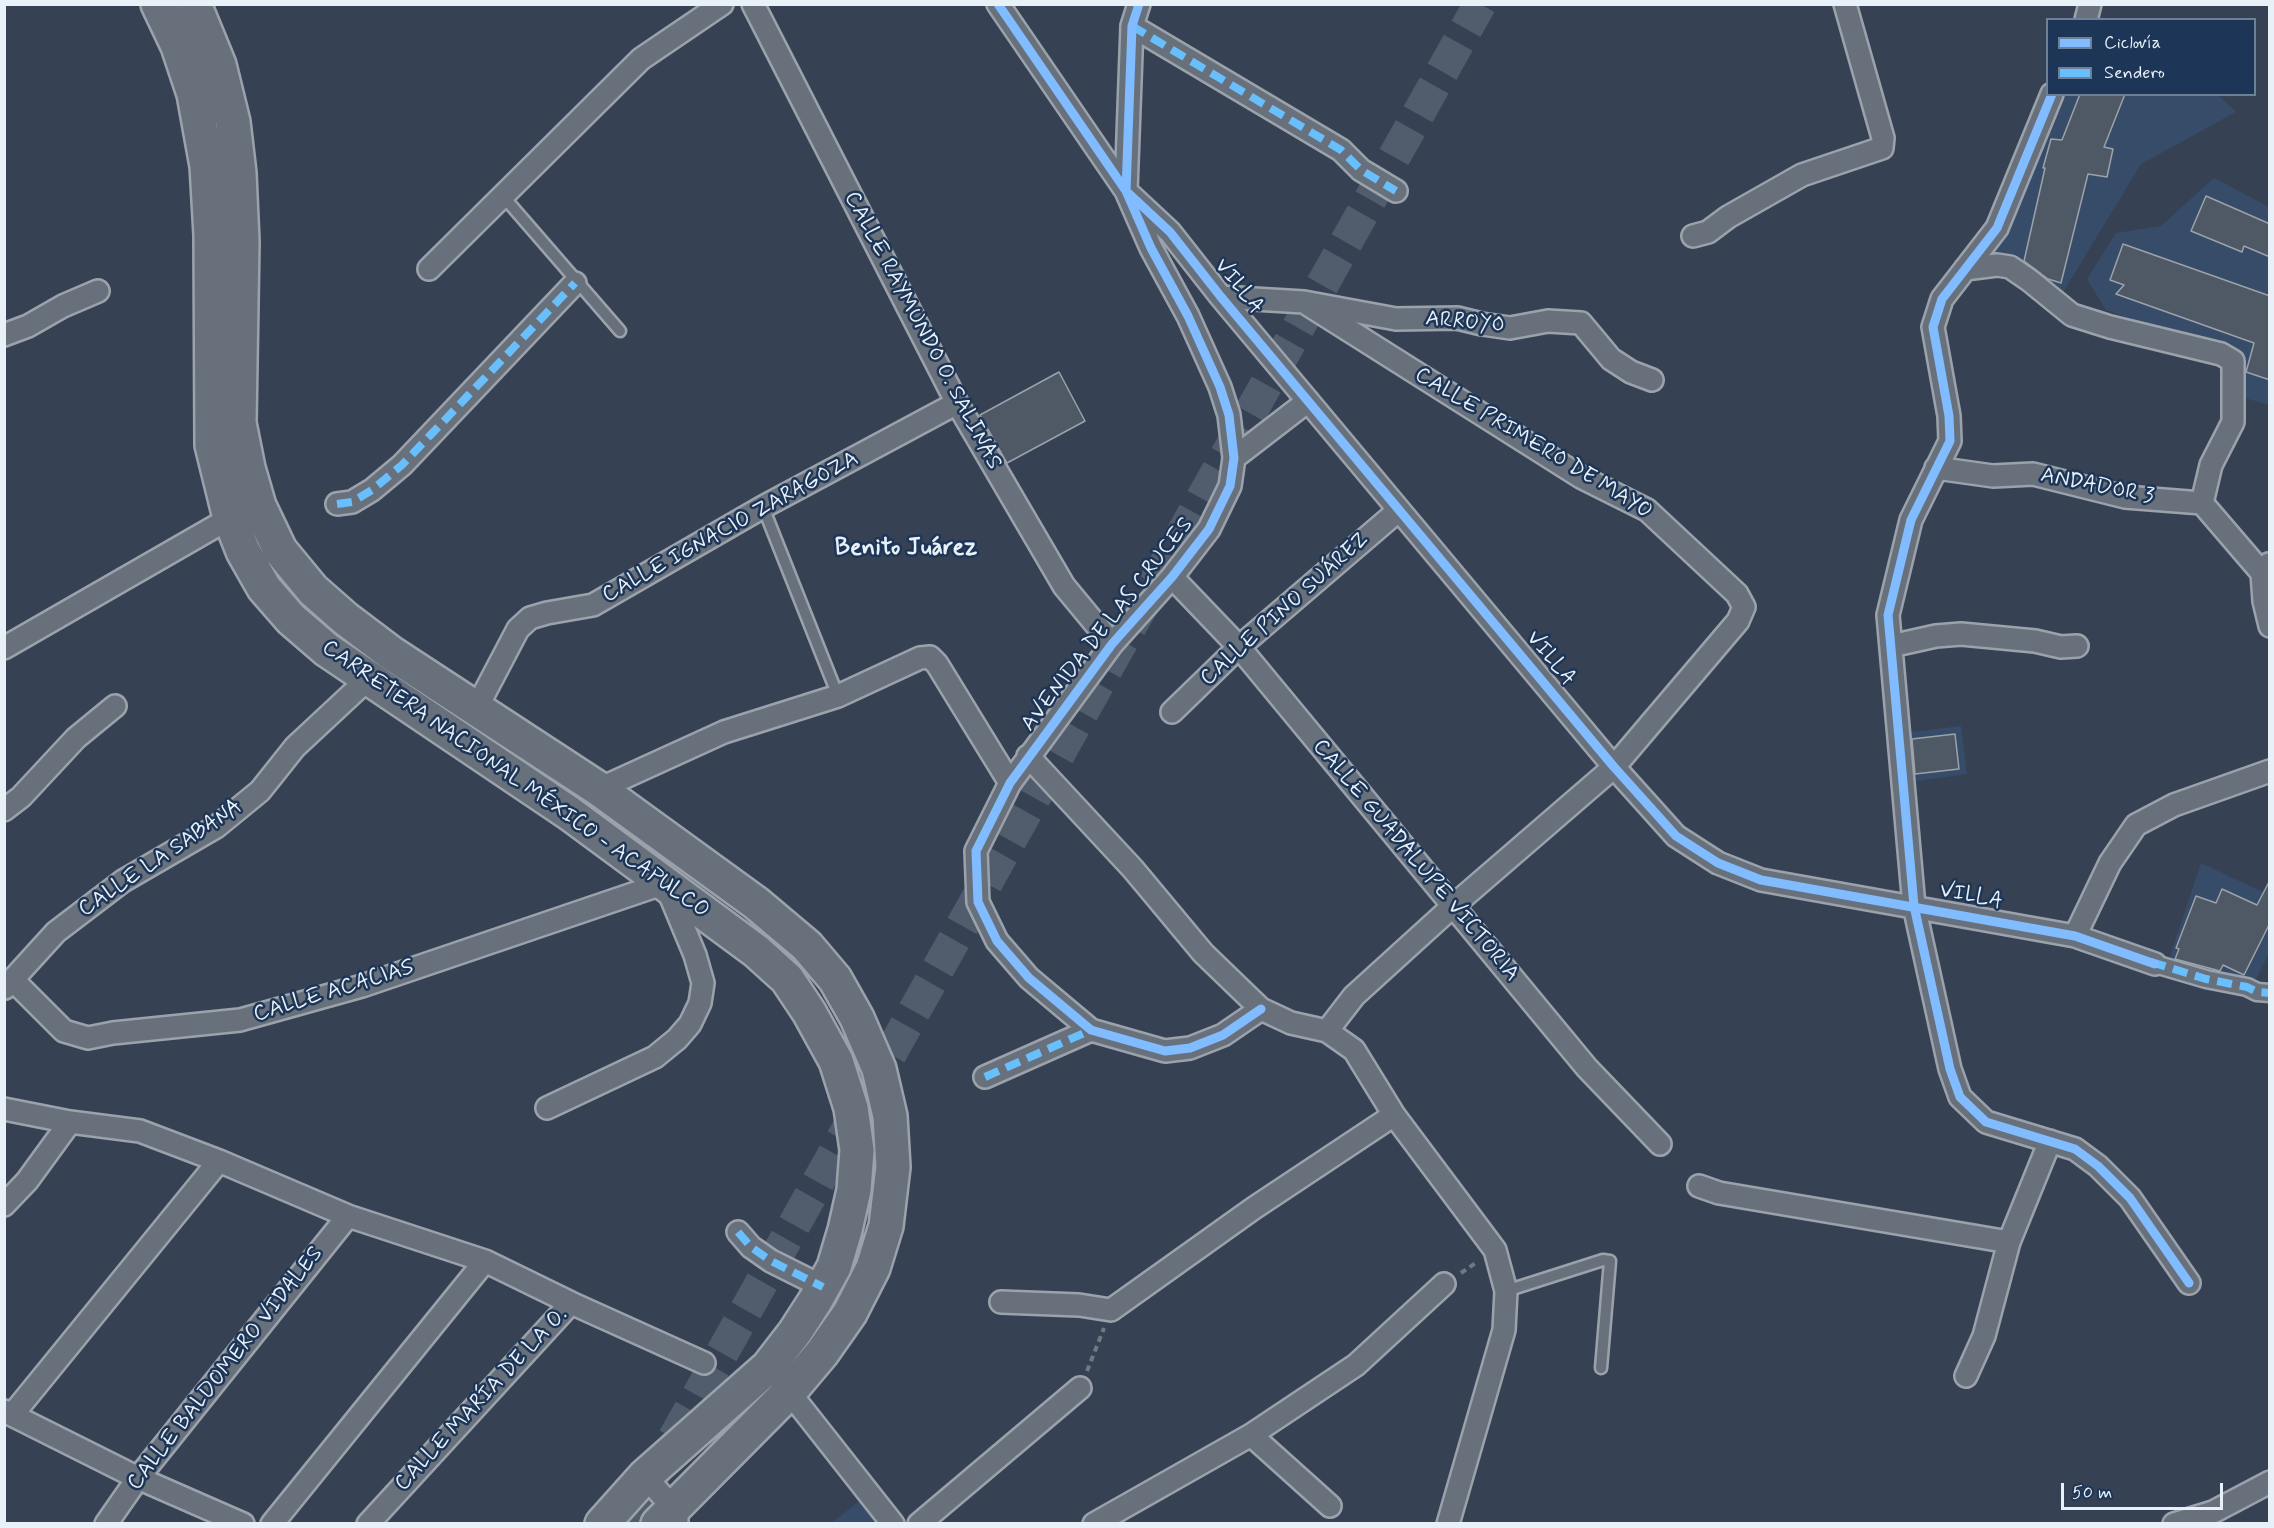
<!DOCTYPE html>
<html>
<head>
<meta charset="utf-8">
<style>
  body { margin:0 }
  #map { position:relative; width:2274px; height:1528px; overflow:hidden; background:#364254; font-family:Mynerve,sans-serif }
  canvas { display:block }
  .frame { position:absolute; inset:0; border:6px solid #e8f1f8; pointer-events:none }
  .legend { position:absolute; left:2046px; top:18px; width:210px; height:78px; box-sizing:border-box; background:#1d3557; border:2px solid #6e8097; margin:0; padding:8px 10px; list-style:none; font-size:18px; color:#e8f1f8 }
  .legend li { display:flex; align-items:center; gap:12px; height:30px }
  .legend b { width:30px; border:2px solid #6e8097 }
  .scale { position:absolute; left:2061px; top:1483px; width:162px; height:27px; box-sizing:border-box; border:3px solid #e8f1f8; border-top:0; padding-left:8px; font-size:18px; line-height:21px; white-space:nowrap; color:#e8f1f8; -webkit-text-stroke:4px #1d3557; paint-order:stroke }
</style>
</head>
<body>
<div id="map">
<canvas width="2274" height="1528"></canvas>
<div class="frame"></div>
<ul class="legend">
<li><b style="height:8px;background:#80bcff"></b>Ciclovía</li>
<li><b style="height:8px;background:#69befc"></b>Sendero</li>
</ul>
<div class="scale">50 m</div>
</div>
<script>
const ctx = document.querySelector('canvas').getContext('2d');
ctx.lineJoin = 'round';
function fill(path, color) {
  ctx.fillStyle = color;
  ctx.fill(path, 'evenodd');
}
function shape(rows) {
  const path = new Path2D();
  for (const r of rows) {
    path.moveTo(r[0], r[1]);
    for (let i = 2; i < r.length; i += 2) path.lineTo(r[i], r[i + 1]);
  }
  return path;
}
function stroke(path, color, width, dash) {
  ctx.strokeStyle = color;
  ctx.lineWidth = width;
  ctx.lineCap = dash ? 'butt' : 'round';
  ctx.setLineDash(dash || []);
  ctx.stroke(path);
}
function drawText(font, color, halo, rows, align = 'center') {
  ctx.font = font + ' Mynerve,sans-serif';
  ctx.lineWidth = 5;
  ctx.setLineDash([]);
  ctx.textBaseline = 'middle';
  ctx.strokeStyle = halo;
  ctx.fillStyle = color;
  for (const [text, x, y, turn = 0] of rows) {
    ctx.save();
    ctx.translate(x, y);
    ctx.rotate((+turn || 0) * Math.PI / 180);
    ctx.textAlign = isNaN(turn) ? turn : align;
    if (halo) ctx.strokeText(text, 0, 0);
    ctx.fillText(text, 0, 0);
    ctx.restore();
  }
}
fill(shape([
  [2063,95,2218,95,2236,112,2141,164,2062,294,1975,263],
  [2214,178,2269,207,2269,405,2245,398,2237,375,2236,356,2106,310,2087,279,2116,233,2161,226],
  [1961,726,1967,774,1910,782,1904,733],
  [2201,863,2269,895,2269,953,2254,983,2168,962],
  [861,1500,879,1523,830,1524]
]), '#364c68');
const building = shape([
  [2080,94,2125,94,2104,147,2113,149,2107,177,2088,174,2061,283,2048,279,2024,261,2045,168,2043,168,2051,139,2062,140,2080,94],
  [2206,196,2270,224,2270,257,2244,246,2242,252,2191,231,2206,196],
  [2123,244,2270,296,2270,380,2246,372,2254,343,2116,294,2124,285,2110,280,2123,244],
  [1059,372,1085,421,1007,463,980,415,1059,372],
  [1955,734,1959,769,1915,774,1912,739,1955,734],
  [2270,880,2270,923,2244,975,2223,965,2220,971,2175,959,2179,949,2176,948,2196,896,2216,903,2222,889,2257,905,2270,880]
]);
fill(building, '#4f5966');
stroke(building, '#9ba2ab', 1.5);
stroke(shape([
  [626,1524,1480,4]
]), '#515c6d', 33, [33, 16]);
const service = shape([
  [503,196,620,331],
  [763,507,838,696],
  [1506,1291,1603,1260,1610,1261,1601,1368]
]);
const pedestrian = shape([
  [2155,964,2206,979,2247,987,2257,992,2270,993]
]);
const minor = shape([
  [753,4,957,403,1064,586,1112,644],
  [998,4,1126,191,1170,232,1221,297,1614,767,1676,836,1718,863,1761,880,2075,936,2155,964],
  [1139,4,1132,26,1126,191,1151,248,1188,316,1220,387,1229,415,1234,458,1230,486,1209,529,1172,577,1112,644,1010,783,976,851,978,902,997,941,1029,978,1091,1030,1165,1051,1190,1048,1223,1035,1261,1009],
  [2086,20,2090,4],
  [1132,26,1341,150,1361,170,1396,191],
  [2052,94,1997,228,1942,299,1933,327,1949,416,1950,441,1911,520,1888,615,1914,906,1950,1069,1960,1097,1986,1122,2075,1149,2098,1166,2130,1198,2189,1283],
  [1693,236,1708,232,1728,217,1802,175,1882,148,1883,138,1845,4],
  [429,269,641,59,722,4],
  [1965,269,1997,265,2010,267,2029,280,2072,315,2110,327,2221,354,2233,361,2233,422,2211,465,2202,503],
  [1221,297,1304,302,1396,319,1457,318,1482,324,1510,328,1548,321,1581,323,1611,359,1631,372,1652,380],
  [1304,302,1581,477,1647,510,1737,594,1744,607,1738,621,1614,767,1453,906,1354,996,1327,1031],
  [4,335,28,326,63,306,98,291],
  [1234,458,1308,401],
  [1936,468,1993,476,2033,474,2125,497,2202,503,2262,573],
  [337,504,352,502,372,490,402,465,575,283],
  [2269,564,2262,573,2264,601,2270,626],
  [1172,577,1239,647,1587,1068,1660,1144],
  [1891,646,1936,636,1961,634,2035,641,2061,647,2077,646],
  [4,648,230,518],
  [476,709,518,629,530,618,547,613,593,605,763,507,957,403],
  [1172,712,1239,647,1399,510],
  [1028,756,1133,869,1203,953,1261,1009,1291,1023,1327,1031,1354,1050,1394,1115,1495,1250,1506,1291,1504,1330,1448,1524],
  [599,789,724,732,838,696,920,658,930,657,937,664,1010,783],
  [4,810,21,797,76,738,115,706],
  [2075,936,2110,863,2136,825,2174,805,2270,771],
  [13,980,64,1031,88,1038,113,1033,240,1020,362,986,665,883,695,955,703,983,700,1003,690,1024,677,1039,655,1057,547,1108],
  [5,988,56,932,123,881,216,827,260,791,295,747,368,679],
  [985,1077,1091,1030],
  [4,1109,70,1122,140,1131,219,1161,348,1216,485,1261,571,1303,704,1363],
  [1699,1186,1719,1193,2009,1242],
  [4,1205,27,1181,70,1122],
  [738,1232,751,1247,771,1261,823,1287],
  [1001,1302,1079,1305,1111,1310,1254,1208,1394,1115],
  [1966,1376,1984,1336,2009,1242,2050,1141],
  [782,1383,893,1524],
  [4,1411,138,1478,243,1524],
  [13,1414,219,1161],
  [1251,1435,1330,1506],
  [645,1476,673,1508,677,1520],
  [106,1524,138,1478,348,1216],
  [272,1524,485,1261],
  [368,1524,571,1303],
  [919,1524,1080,1388],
  [1094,1524,1251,1435,1356,1365,1444,1284],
  [2174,1524,2213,1512,2270,1482]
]);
const primary = shape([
  [158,4,178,46,194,94,207,166,211,235,212,445,230,518,243,551,264,588,291,619,327,650,569,813,756,951,787,979,809,1012,836,1061,851,1108,857,1150,854,1190,845,1230,834,1267,815,1301,795,1332,768,1367,645,1476,602,1524],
  [194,4,219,65,233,122,239,173,242,242,239,423,248,468,259,506,280,550,313,590,346,619,391,653,599,789,756,903,807,946,835,979,857,1018,879,1069,890,1116,893,1167,886,1226,873,1268,850,1313,822,1353,790,1391,658,1524]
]);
stroke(service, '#9ba2ab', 15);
stroke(pedestrian, '#9ba2ab', 21);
stroke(minor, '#9ba2ab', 26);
stroke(primary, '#9ba2ab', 38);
stroke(shape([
  [1461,1273,1477,1262],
  [1087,1371,1104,1328]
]), '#717882', 4, [6, 4.5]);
stroke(service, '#68717b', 10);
stroke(pedestrian, '#68717b', 16);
stroke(minor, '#68717b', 21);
stroke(primary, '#68717b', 33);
stroke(shape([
  [1132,26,1341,150,1361,170,1396,191],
  [337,504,352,502,372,490,402,465,575,283],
  [2151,962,2206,979,2247,987,2257,992,2270,993],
  [985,1077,1091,1030],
  [738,1232,751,1247,771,1261,823,1287]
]), '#69befc', 8, [15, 8]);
stroke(shape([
  [998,4,1126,191,1170,232,1221,297,1614,767,1676,836,1718,863,1761,880,2075,936,2155,964],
  [1139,4,1132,26,1126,191,1151,248,1188,316,1220,387,1229,415,1234,458,1230,486,1209,529,1172,577,1112,644,1010,783,976,851,978,902,997,941,1029,978,1091,1030,1165,1051,1190,1048,1223,1035,1261,1009],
  [2052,94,1997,228,1942,299,1933,327,1949,416,1950,441,1911,520,1888,615,1914,906,1950,1069,1960,1097,1986,1122,2075,1149,2098,1166,2130,1198,2189,1283]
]), '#80bcff', 9);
drawText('22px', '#e8f1f8', '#1d3557', [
  ["VILLA",1238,287,51],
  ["ARROYO",1465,323,5],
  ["CALLE RAYMUNDO O. SALINAS",922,331,62],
  ["CALLE PRIMERO DE MAYO",1533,444,31],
  ["ANDADOR 3",2097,487,11],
  ["CALLE IGNACIO ZARAGOZA",731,528,-29],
  ["CALLE PINO SUÁREZ",1285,610,-42],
  ["AVENIDA DE LAS CRUCES",1108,625,-52],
  ["VILLA",1550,659,50],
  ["CARRETERA NACIONAL MÉXICO - ACAPULCO",515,780,35],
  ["CALLE LA SABANA",161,859,-34],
  ["CALLE GUADALUPE VICTORIA",1415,861,50],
  ["VILLA",1971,897,11],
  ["CALLE ACACIAS",334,992,-17],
  ["CALLE BALDOMERO VIDALES",226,1369,-52],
  ["CALLE MARÍA DE LA O.",482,1400,-47]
]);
drawText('bold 24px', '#e8f1f8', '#1d3557', [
  ["Benito Juárez",906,549]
]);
</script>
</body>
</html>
